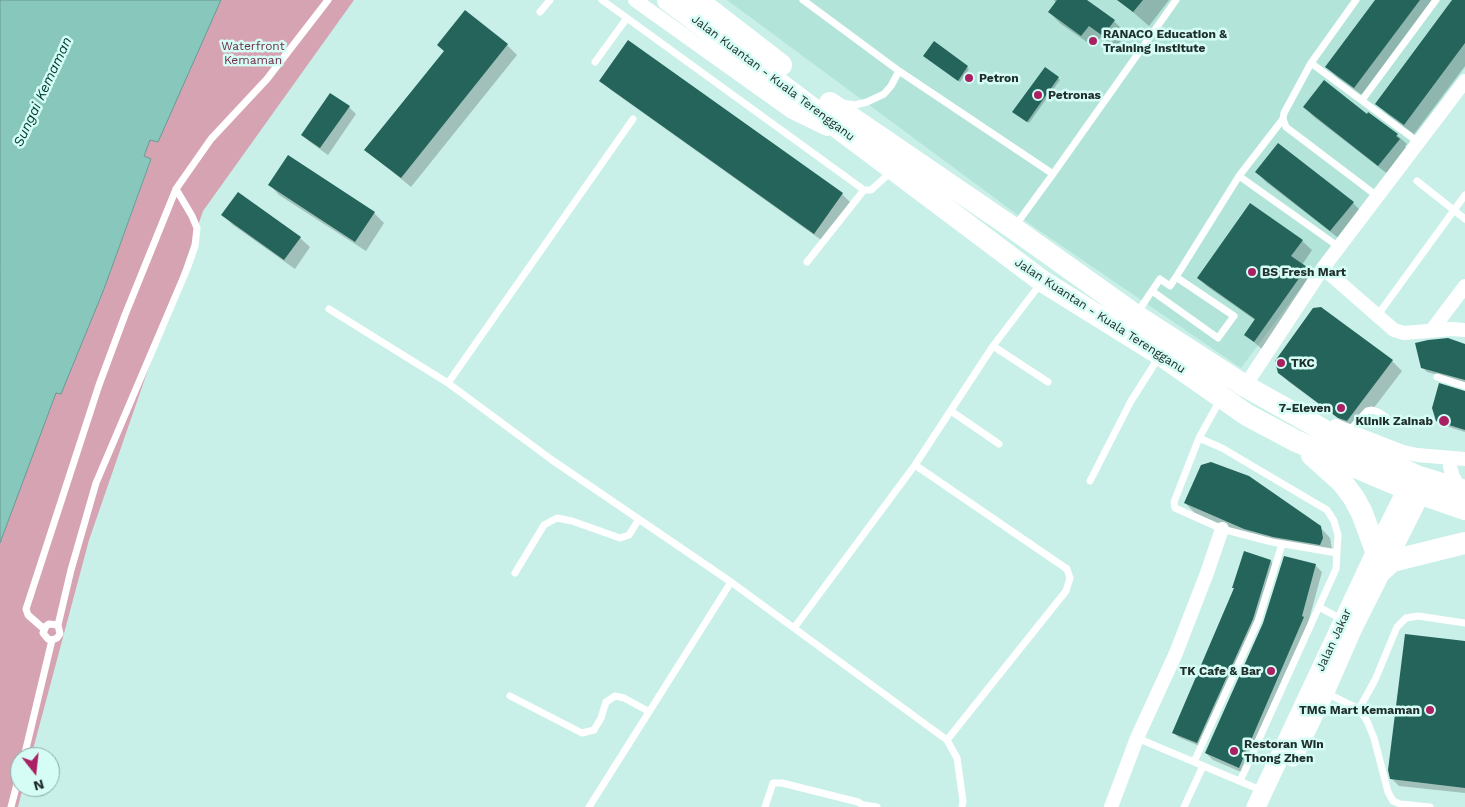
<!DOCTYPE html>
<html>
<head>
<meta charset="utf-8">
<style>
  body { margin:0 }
  #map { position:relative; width:1465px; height:807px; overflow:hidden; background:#c8f0e8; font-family:"Work Sans",sans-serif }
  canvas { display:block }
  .north { position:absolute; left:10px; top:747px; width:50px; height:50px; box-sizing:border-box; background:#d5fdf5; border:1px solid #8daba5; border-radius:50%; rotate:164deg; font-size:14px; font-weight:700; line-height:20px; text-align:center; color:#202f2c }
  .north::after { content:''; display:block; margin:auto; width:18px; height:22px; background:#ab2062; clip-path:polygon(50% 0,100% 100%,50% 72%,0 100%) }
</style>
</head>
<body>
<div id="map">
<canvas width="1465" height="807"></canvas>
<div class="north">N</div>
</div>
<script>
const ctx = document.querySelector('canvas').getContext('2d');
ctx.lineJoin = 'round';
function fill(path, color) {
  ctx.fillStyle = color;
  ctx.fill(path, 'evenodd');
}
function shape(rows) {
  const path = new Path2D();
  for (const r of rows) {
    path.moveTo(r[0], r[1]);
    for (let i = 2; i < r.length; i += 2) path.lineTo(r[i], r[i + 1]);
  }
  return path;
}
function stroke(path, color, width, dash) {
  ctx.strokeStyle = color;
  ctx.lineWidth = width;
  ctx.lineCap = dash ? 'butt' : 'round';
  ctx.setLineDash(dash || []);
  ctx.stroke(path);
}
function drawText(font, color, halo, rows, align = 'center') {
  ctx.font = font + ' "Work Sans",sans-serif';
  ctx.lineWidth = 5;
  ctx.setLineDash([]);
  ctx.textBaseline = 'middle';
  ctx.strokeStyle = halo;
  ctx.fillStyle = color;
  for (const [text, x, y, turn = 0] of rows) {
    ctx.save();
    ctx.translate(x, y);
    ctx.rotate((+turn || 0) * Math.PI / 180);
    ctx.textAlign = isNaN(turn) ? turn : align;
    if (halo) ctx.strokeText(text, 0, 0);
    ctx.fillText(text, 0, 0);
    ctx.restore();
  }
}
fill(shape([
  [727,0,1465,0,1465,68,1241,368,1034,227]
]), '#b3e4da');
fill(shape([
  [221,0,354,0,203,211,89,540,31,757,20,757,20,787,23,787,18,807,0,807,0,543,56,392,61,393,104,289,151,160,144,156,150,139,158,142]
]), '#d6a3b3');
const water = shape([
  [0,0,221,0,158,142,150,140,144,156,151,159,104,289,61,394,56,393,0,543,0,0]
]);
fill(water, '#88c7bc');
stroke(water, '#699991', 1);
fill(shape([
  [1054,0,1085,0,1114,21,1126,33,1116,48,1101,37,1094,47,1061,24,1049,12,1056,3],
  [1119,0,1169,0,1149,26],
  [1377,0,1437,0,1365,97,1337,77,1327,67],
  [1453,0,1465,0,1465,66,1414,134,1386,113,1376,103],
  [465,12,507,45,517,55,411,187,366,150,445,51],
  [934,43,969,69,960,82,927,58],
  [1058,78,1060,80,1029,123,1016,114],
  [601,81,842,194,852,204,824,242,611,90],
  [349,107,356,114,328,155,310,142,302,135],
  [1304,107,1367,116,1397,135,1407,144,1405,146,1409,150,1389,175,1314,117],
  [288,157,374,213,384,223,366,251,279,195,270,185],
  [1257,172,1353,203,1363,213,1341,240,1266,182],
  [223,215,300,238,310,247,295,269,233,225],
  [1302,241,1312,250,1302,265,1316,278,1264,351,1245,334,1255,320,1208,287,1198,278],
  [1465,345,1465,383,1427,372,1422,367],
  [1392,361,1402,371,1357,430,1350,427,1289,382,1279,372],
  [1465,392,1465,432,1442,425,1437,420],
  [1185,503,1320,527,1330,538,1332,549,1255,539,1195,513],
  [1245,553,1271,561,1275,566,1257,624,1202,747,1178,737,1174,733,1235,589],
  [1315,565,1322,572,1308,623,1246,774,1213,760,1206,753],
  [1465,642,1465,793,1399,786,1391,778]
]), '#0003');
fill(shape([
  [1057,0,1087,0,1115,20,1103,36,1089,26,1081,36,1048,12],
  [1117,0,1143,0,1133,12],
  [1375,0,1420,0,1354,88,1325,67],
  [1452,0,1465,0,1465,43,1404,125,1375,104],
  [465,10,508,44,401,178,364,150,444,51,437,45],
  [628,40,843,193,814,234,599,81],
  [934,41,968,66,958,81,923,56],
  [1045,67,1059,77,1027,122,1012,112],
  [1324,80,1367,114,1368,112,1398,134,1396,136,1400,139,1378,166,1303,107],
  [330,93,350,106,320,148,301,135],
  [1278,143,1354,202,1330,231,1255,172],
  [288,155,375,212,355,242,268,185],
  [238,192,301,237,284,260,221,215],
  [1250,203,1303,240,1291,256,1307,267,1254,342,1244,335,1255,319,1197,278],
  [1321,307,1393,360,1347,421,1338,418,1278,373,1275,361,1313,308],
  [1448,338,1465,344,1465,380,1421,368,1415,343,1428,340],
  [1439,383,1465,391,1465,430,1436,421,1432,408],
  [1211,462,1249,476,1321,526,1323,538,1320,545,1273,537,1244,529,1184,503,1201,465],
  [1244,551,1271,560,1253,619,1197,743,1172,733,1234,588,1232,588],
  [1284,556,1316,564,1302,616,1304,617,1239,768,1205,753,1263,623],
  [1405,634,1465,641,1465,788,1390,779,1388,770]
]), '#24645b');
stroke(shape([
  [602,0,864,190,871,190,892,171],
  [803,0,899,71,1053,174],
  [1356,0,1311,63,1284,113,1283,119,1286,127,1377,196],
  [540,12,550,0],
  [595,62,627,18],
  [1311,63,1418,142],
  [1362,100,1436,0],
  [842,103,855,105,867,102,884,94,891,86,899,71],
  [1239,176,1339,247],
  [1417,181,1465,219],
  [1015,226,1053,174,1176,0],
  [807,262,864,190],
  [1176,277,1239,176,1283,119],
  [329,309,448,383,552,460,731,582,947,740,957,758,963,801,962,807],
  [1137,313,1160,279,1170,286,1176,277,1234,316,1218,338,1152,291],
  [1377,316,1465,195],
  [993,346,1048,382],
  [1437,377,1465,386],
  [448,383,633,119],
  [1220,400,1199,438,1174,502,1175,508,1222,529,1272,542,1337,553],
  [951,411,999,444],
  [1349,431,1367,411,1372,410,1378,412,1386,417],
  [1199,438,1222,448,1327,510,1334,521,1338,535,1336,569,1240,781],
  [915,465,1067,569,1070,578,1066,591,947,740],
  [1090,481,1131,401,1159,357],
  [515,573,544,525,557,518,572,521,620,538,629,535,639,519],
  [1319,607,1343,620],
  [58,625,71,570,96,483,187,269,195,246,197,228,192,216,176,189],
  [794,628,915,465,993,346,1041,283],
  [44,629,28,615,26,609,99,385,125,315,176,189,211,139,267,79,328,0],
  [1326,693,1359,709,1367,721,1374,738,1388,792,1393,801,1400,804,1430,807],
  [510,696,582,733,594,730,601,718,606,702,615,696,624,698,648,711],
  [1359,709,1375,680,1397,627,1406,618,1418,616,1465,623],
  [1137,738,1263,791],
  [24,757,52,640,57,638,60,634,58,625,49,624,46,626,43,633,48,639,52,640],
  [1194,762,1258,621,1282,544],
  [864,805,877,807],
  [11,807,20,772],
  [589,807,731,582],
  [765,807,773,783,782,783,858,802,866,807],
  [1184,807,1203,766]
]), '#fff', 7);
stroke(shape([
  [635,0,792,112,827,129],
  [1323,268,1394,330,1404,333,1452,329,1465,330],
  [1432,330,1465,286],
  [1245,386,1323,268,1465,81],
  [1336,426,1403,452,1417,455,1465,459],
  [1451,458,1450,467,1453,477,1461,490],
  [1111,807,1137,738,1176,653,1207,573,1222,529]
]), '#fff', 14);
stroke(shape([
  [1293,757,1325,692,1353,628,1427,481],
  [1256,807,1376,551,1407,489,1415,477]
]), '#fff', 19);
stroke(shape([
  [668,0,1042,281,1161,355,1247,415,1296,441,1325,454,1407,489,1465,509],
  [697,0,781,65],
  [830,103,1013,228,1135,315,1245,386,1343,441,1416,476,1465,491],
  [1312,455,1342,482,1354,498,1362,513,1376,551],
  [1382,570,1392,561,1465,543]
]), '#fff', 22);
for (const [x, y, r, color] of [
  [1093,41,5,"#ab2062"],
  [969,78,5,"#ab2062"],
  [1038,95,5,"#ab2062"],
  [1252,272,5,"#ab2062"],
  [1281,363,5,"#ab2062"],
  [1341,408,5,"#ab2062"],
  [1444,421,6,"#ab2062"],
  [1271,671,5,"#ab2062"],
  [1430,710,5,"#ab2062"],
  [1234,751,5,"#ab2062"]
]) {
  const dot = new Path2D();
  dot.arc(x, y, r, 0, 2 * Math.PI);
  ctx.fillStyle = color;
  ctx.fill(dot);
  stroke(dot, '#d5fdf5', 2);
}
drawText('bold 12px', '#202f2c', '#d5fdf5', [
  ["RANACO Education &",1103,34],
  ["Training Institute",1103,48],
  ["Petron",979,78],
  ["Petronas",1048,95],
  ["BS Fresh Mart",1262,272],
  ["TKC",1291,363],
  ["7-Eleven",1331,408,"right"],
  ["Klinik Zainab",1433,421,"right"],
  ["TK Cafe & Bar",1261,671,"right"],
  ["TMG Mart Kemaman",1420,710,"right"],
  ["Restoran Win",1244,744],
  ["Thong Zhen",1244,758]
], 'left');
drawText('12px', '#6f2e47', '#d5fdf5', [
  ["Waterfront",253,46],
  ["Kemaman",253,60]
]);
drawText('12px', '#202f2c', '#d5fdf5', [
  ["Jalan Kuantan - Kuala Terengganu",773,78,37],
  ["Jalan Kuantan - Kuala Terengganu",1100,316,33],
  ["Jalan Jakar",1334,640,-65]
]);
drawText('italic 14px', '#003c35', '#d5fdf5', [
  ["Sungai Kemaman",43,92,-65]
]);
</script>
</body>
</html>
